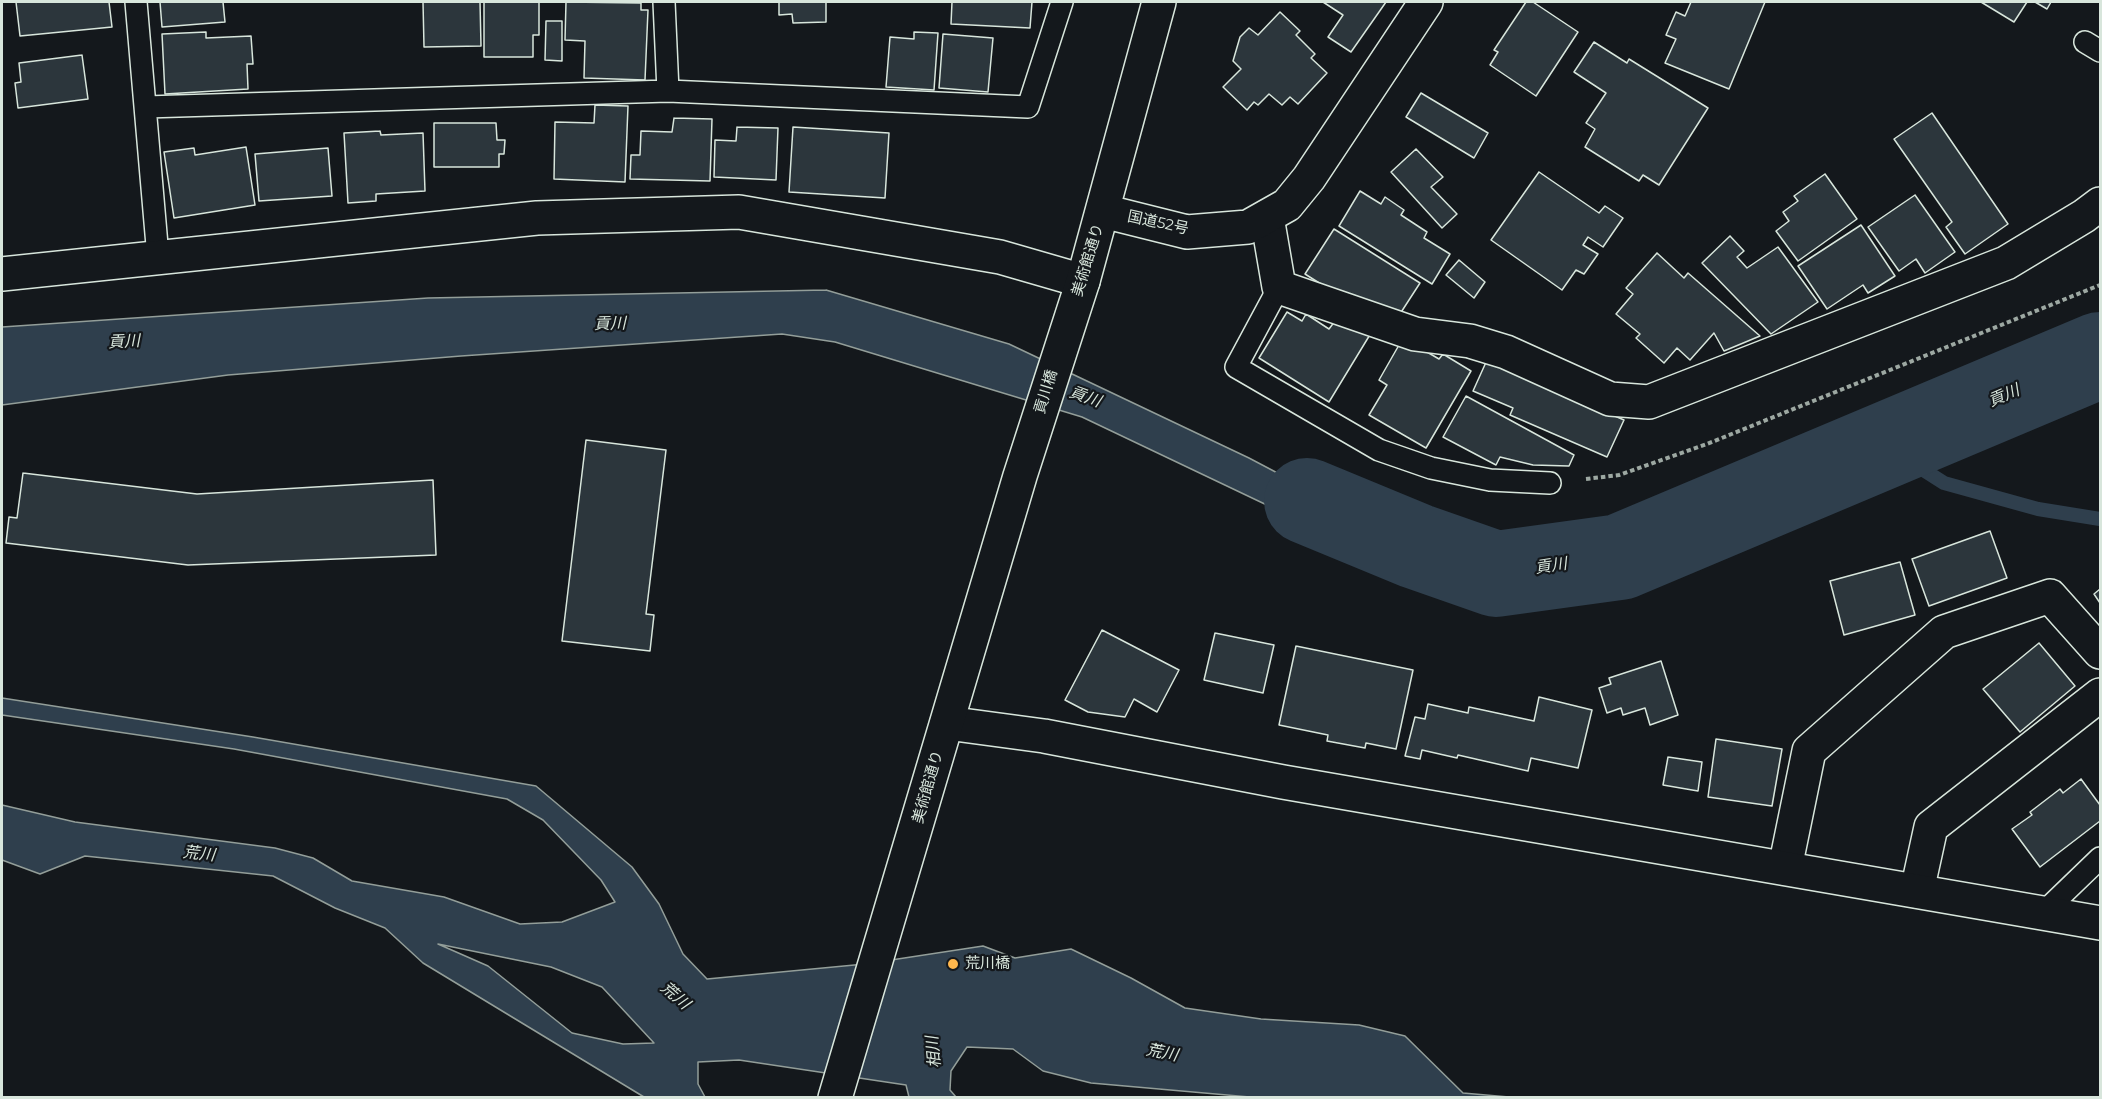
<!DOCTYPE html>
<html>
<head>
<meta charset="utf-8">
<style>
  body { margin:0 }
  #map { position:relative; width:2102px; height:1099px; overflow:hidden; background:#14181c; font-family:Montserrat,sans-serif }
  canvas { display:block }
  .frame { position:absolute; inset:0; border:3px solid #d8e6dc; pointer-events:none }
</style>
</head>
<body>
<div id="map">
<canvas width="2102" height="1099"></canvas>
<div class="frame"></div>
</div>
<script>
const ctx = document.querySelector('canvas').getContext('2d');
ctx.lineJoin = 'round';
function fill(path, color) {
  ctx.fillStyle = color;
  ctx.fill(path, 'evenodd');
}
function shape(rows) {
  const path = new Path2D();
  for (const r of rows) {
    path.moveTo(r[0], r[1]);
    for (let i = 2; i < r.length; i += 2) path.lineTo(r[i], r[i + 1]);
  }
  return path;
}
function stroke(path, color, width, dash) {
  ctx.strokeStyle = color;
  ctx.lineWidth = width;
  ctx.lineCap = dash ? 'butt' : 'round';
  ctx.setLineDash(dash || []);
  ctx.stroke(path);
}
function drawText(font, color, halo, rows, align = 'center') {
  ctx.font = font + ' Montserrat,"Noto Sans JP",sans-serif';
  ctx.lineWidth = 4.5;
  ctx.setLineDash([]);
  ctx.textBaseline = 'middle';
  ctx.strokeStyle = halo;
  ctx.fillStyle = color;
  for (const [text, x, y, turn = 0] of rows) {
    ctx.save();
    ctx.translate(x, y);
    ctx.rotate((+turn || 0) * Math.PI / 180);
    ctx.textAlign = isNaN(turn) ? turn : align;
    if (halo) ctx.strokeText(text, 0, 0);
    ctx.fillText(text, 0, 0);
    ctx.restore();
  }
}
const water = shape([
  [826,290,1009,344,1249,458,1416,546,1292,517,1082,417,835,342,782,334,461,356,228,375,2,405,2,327,428,298,826,290],
  [2,698,253,737,536,786,632,867,659,904,683,954,707,979,865,964,983,946,1015,958,1071,949,1131,978,1185,1008,1261,1019,1359,1025,1405,1036,1463,1093,1509,1097,1261,1098,1091,1083,1043,1071,1013,1049,967,1047,951,1071,950,1090,956,1097,909,1097,906,1085,739,1060,698,1062,698,1084,705,1097,644,1097,423,963,385,928,335,908,273,876,85,856,40,874,2,860,2,805,75,822,275,848,313,858,352,881,444,897,520,924,562,922,615,902,601,880,543,820,507,799,234,749,2,715,2,698],
  [438,944,551,967,602,987,654,1043,623,1044,572,1033,488,966,438,944]
]);
fill(water, '#2f3f4d');
stroke(water, '#939e99', 1.5);
stroke(shape([
  [1886,446,1944,483,2038,509,2100,519]
]), '#2f3f4d', 14);
stroke(shape([
  [1307,501,1416,546,1496,574,1620,557,2100,355]
]), '#2f3f4d', 86);
const building = shape([
  [16,2,109,2,112,27,20,36,16,2],
  [160,2,223,2,225,22,162,27,160,2],
  [423,2,480,2,481,46,424,47,423,2],
  [484,2,539,2,539,35,533,35,533,57,484,57,484,2],
  [566,2,641,3,641,10,648,10,645,80,584,78,585,41,565,40,566,2],
  [779,2,826,2,826,22,793,23,792,14,779,15,779,2],
  [952,2,1032,2,1030,28,951,24,952,2],
  [1323,2,1386,2,1351,52,1328,37,1343,15,1323,2],
  [1526,2,1533,2,1578,32,1536,96,1490,65,1498,52,1494,50,1526,2],
  [1691,2,1765,2,1729,89,1665,63,1676,39,1666,35,1676,12,1685,16,1691,2],
  [1981,2,2027,2,2014,22,1981,2],
  [2035,2,2051,2,2047,9,2035,2],
  [1280,12,1300,31,1296,35,1315,54,1311,58,1327,73,1298,104,1290,97,1282,105,1269,94,1258,105,1254,102,1247,110,1223,87,1241,69,1233,61,1240,37,1249,28,1258,35,1280,12],
  [546,21,562,21,562,61,545,60,546,21],
  [206,32,206,38,251,36,253,64,247,64,248,89,165,94,162,34,206,32],
  [914,32,938,33,934,90,886,87,890,37,914,39,914,32],
  [943,34,993,38,988,92,939,88,943,34],
  [1594,42,1627,63,1629,59,1708,108,1659,185,1643,175,1639,181,1585,147,1595,129,1586,123,1606,93,1574,72,1594,42],
  [82,55,88,99,18,108,15,83,21,82,19,63,82,55],
  [1421,93,1488,133,1474,158,1406,117,1421,93],
  [595,105,628,106,625,182,554,179,555,122,594,123,595,105],
  [1932,113,2008,224,1965,254,1946,227,1952,222,1894,139,1932,113],
  [674,118,712,119,710,181,630,179,631,155,640,155,641,131,672,132,674,118],
  [434,123,496,123,497,140,505,140,504,154,499,154,499,167,434,167,434,123],
  [737,127,778,128,776,180,714,177,715,140,736,141,737,127],
  [793,127,889,133,885,198,789,192,793,127],
  [380,131,381,135,423,133,425,191,376,194,376,201,348,203,344,133,380,131],
  [246,147,255,205,174,218,164,152,194,148,195,155,246,147],
  [328,148,332,196,259,201,255,154,328,148],
  [1416,149,1443,177,1431,187,1457,214,1442,228,1391,172,1416,149],
  [1539,172,1599,213,1605,206,1623,218,1603,247,1588,237,1583,245,1598,254,1584,274,1576,270,1562,290,1491,240,1539,172],
  [1825,174,1857,219,1798,261,1776,231,1789,221,1783,212,1798,201,1794,196,1825,174],
  [1360,191,1381,204,1385,197,1404,210,1401,215,1427,232,1424,238,1450,254,1432,284,1339,226,1360,191],
  [1915,195,1955,252,1925,273,1916,259,1899,271,1868,227,1915,195],
  [1861,225,1895,276,1868,293,1863,285,1827,309,1798,266,1861,225],
  [1334,229,1420,283,1398,317,1335,293,1305,274,1334,229],
  [1730,236,1744,251,1737,257,1747,268,1778,247,1818,302,1771,334,1702,263,1730,236],
  [1657,253,1684,278,1688,273,1760,336,1724,351,1714,333,1690,360,1677,348,1664,363,1636,338,1640,334,1616,314,1633,294,1626,288,1657,253],
  [1459,260,1485,282,1474,298,1446,275,1459,260],
  [1287,312,1302,321,1306,314,1329,329,1335,321,1371,333,1329,402,1259,358,1287,312],
  [1403,338,1439,359,1443,354,1471,371,1426,448,1369,415,1387,385,1379,380,1403,338],
  [1487,360,1624,420,1607,457,1510,415,1513,408,1473,391,1487,360],
  [1466,396,1574,455,1569,466,1533,465,1500,457,1496,465,1443,437,1466,396],
  [586,440,666,450,646,614,654,615,650,651,562,641,586,440],
  [23,473,197,494,433,480,436,555,188,565,6,543,9,517,17,518,23,473],
  [1990,531,2007,578,1929,606,1912,559,1990,531],
  [1900,562,1915,615,1844,635,1830,581,1900,562],
  [2100,589,2100,603,2094,594,2100,589],
  [1102,630,1179,670,1157,712,1134,699,1125,717,1088,712,1065,700,1102,630],
  [1215,633,1274,645,1263,693,1204,680,1215,633],
  [2039,643,2075,686,2020,732,1983,689,2039,643],
  [1296,646,1413,670,1396,749,1366,743,1365,748,1327,741,1328,735,1279,725,1296,646],
  [1661,661,1678,715,1650,725,1645,708,1623,715,1621,708,1607,713,1599,688,1611,684,1609,678,1661,661],
  [1539,697,1592,710,1578,768,1531,758,1528,771,1458,755,1457,758,1422,750,1420,759,1405,756,1415,717,1425,719,1428,704,1468,713,1469,707,1534,721,1539,697],
  [1716,739,1782,749,1772,806,1708,797,1716,739],
  [1668,757,1702,762,1698,791,1663,785,1668,757],
  [2081,779,2100,805,2100,821,2040,867,2012,829,2032,815,2030,812,2060,789,2063,793,2081,779]
]);
fill(building, '#2c363c');
stroke(building, '#d8e6dc', 1.5);
const service = shape([
  [136,2,158,257],
  [664,2,668,91],
  [2085,42,2100,51],
  [146,107,668,91,1028,107,1062,2],
  [1279,287,1236,367,1379,450,1431,468,1490,480,1550,483],
  [2044,912,2100,858]
]);
const minor = shape([
  [1267,217,1279,287,1415,334,1470,341,1506,352,1610,399,1649,402,2006,263,2084,216,2100,204],
  [2,274,537,218,739,212,1000,257,1083,281],
  [1785,868,1809,751,1944,632,2050,596,2100,652],
  [1917,891,1931,827,2100,695]
]);
const tertiary = shape([
  [947,723,1044,736,1283,782,2100,923]
]);
const trunk = shape([
  [1103,211,1187,232,1248,227,1287,205,1309,178,1426,2],
  [835,1098,1020,476,1083,281,1159,2]
]);
stroke(service, '#d8e6dc', 24);
stroke(minor, '#d8e6dc', 36);
stroke(tertiary, '#d8e6dc', 36);
stroke(trunk, '#d8e6dc', 36);
stroke(shape([
  [1586,479,1619,475,1707,444,2100,285]
]), '#9da8a2', 4, [4.5, 3]);
stroke(service, '#14181c', 21);
stroke(minor, '#14181c', 33);
stroke(tertiary, '#14181c', 33);
stroke(trunk, '#14181c', 33);
for (const [x, y, r, color] of [
  [953,964,6,"#ffb74d"]
]) {
  const dot = new Path2D();
  dot.arc(x, y, r, 0, 2 * Math.PI);
  ctx.fillStyle = color;
  ctx.fill(dot);
  stroke(dot, '#14181c', 2);
}
drawText('15px', '#d8e6dc', '#14181c', [
  ["国道52号",1158,223,12],
  ["美術館通り",1088,260,-73],
  ["貢川橋",1046,392,-73],
  ["美術館通り",928,787,-74]
]);
drawText('15px', '#d8e6dc', '#14181c', [
  ["荒川橋",965,964]
], 'left');
drawText('italic 16px', '#d8e6dc', '#14181c', [
  ["貢川",610,324,-1],
  ["貢川",124,342,-3],
  ["貢川",2004,396,-23],
  ["貢川",1085,397,20],
  ["貢川",1551,566,-8],
  ["荒川",199,854,6],
  ["荒川",675,996,41],
  ["相川",934,1052,-96],
  ["荒川",1162,1053,11]
]);
</script>
</body>
</html>
